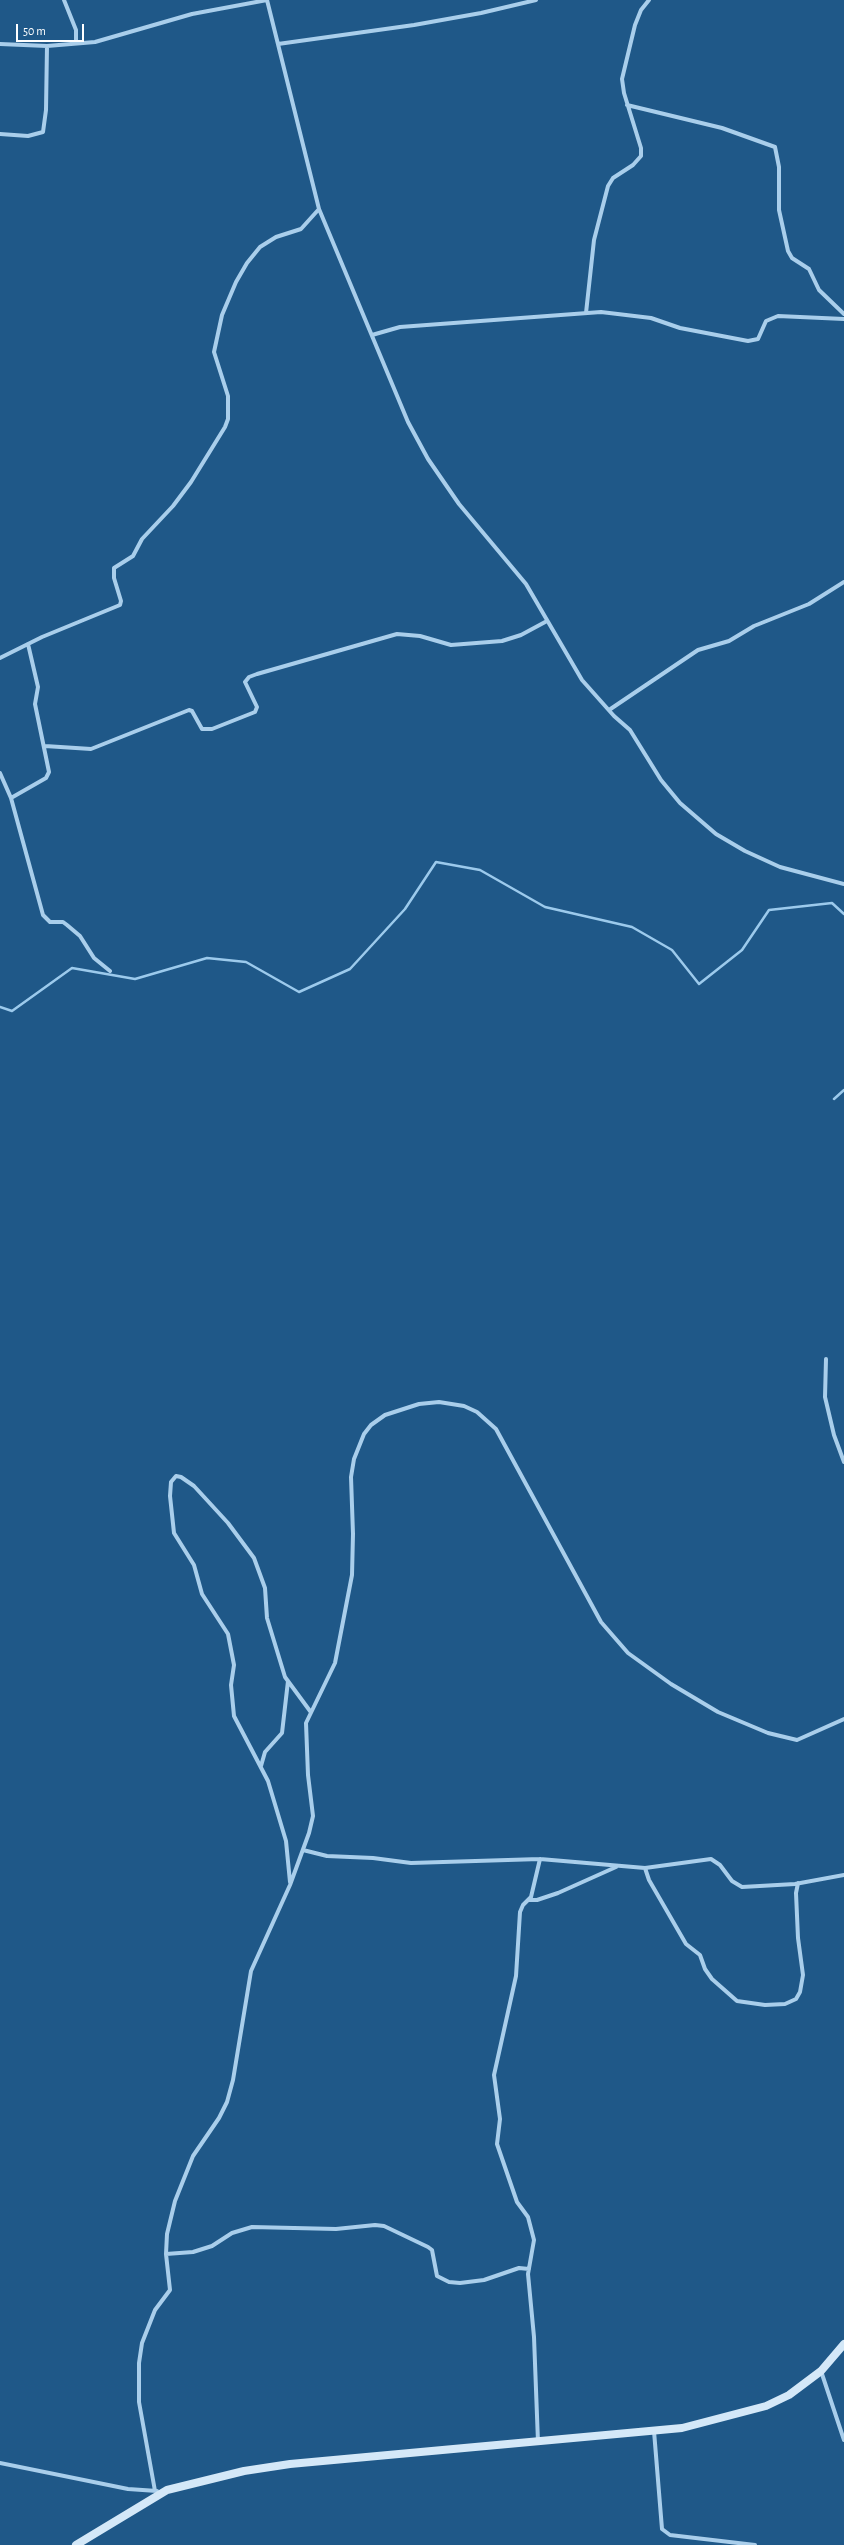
<!DOCTYPE html>
<html>
<head>
<meta charset="utf-8">
<style>
  body { margin:0 }
  #map { position:relative; width:844px; height:2545px; overflow:hidden; background:#1f5888; font-family:"Alegreya Sans",sans-serif }
  canvas { display:block }
  .scale { position:absolute; left:16px; top:24px; width:68px; height:18px; box-sizing:border-box; border:2px solid #fff; border-top:0; padding-left:5px; font-size:12px; line-height:14px; white-space:nowrap; color:#fff; -webkit-text-stroke:3px #1f5888; paint-order:stroke }
</style>
</head>
<body>
<div id="map">
<canvas width="844" height="2545"></canvas>
<div class="scale">50 m</div>
</div>
<script>
const ctx = document.querySelector('canvas').getContext('2d');
ctx.lineJoin = 'round';
function shape(rows) {
  const path = new Path2D();
  for (const r of rows) {
    path.moveTo(r[0], r[1]);
    for (let i = 2; i < r.length; i += 2) path.lineTo(r[i], r[i + 1]);
  }
  return path;
}
function stroke(path, color, width, dash) {
  ctx.strokeStyle = color;
  ctx.lineWidth = width;
  ctx.lineCap = dash ? 'butt' : 'round';
  ctx.setLineDash(dash || []);
  ctx.stroke(path);
}
stroke(shape([
  [0,1007,12,1011,72,968,135,979,207,958,246,962,299,992,350,969,405,909,436,862,480,870,545,907,632,927,672,950,699,984,742,950,769,910,832,903,844,914],
  [834,1099,844,1090]
]), '#9ccaec', 2.5);
stroke(shape([
  [64,0,76,30,76,43],
  [267,0,319,209,408,422,428,459,459,504,526,584,582,680,614,716,630,730,661,780,680,803,716,834,745,851,780,867,844,884],
  [0,44,47,46,95,42,192,14,267,0],
  [278,44,414,25,481,13,536,0],
  [627,105,722,128,775,147,779,167,779,210,788,251,792,258,809,269,819,290,844,314],
  [0,134,28,136,43,132,46,110,47,46],
  [586,313,594,240,608,186,613,178,633,165,641,156,641,148,624,93,622,79,635,25,641,10,649,0],
  [372,335,400,327,601,312,651,318,680,328,748,341,758,339,766,321,778,316,844,319],
  [0,658,42,637,120,605,121,601,114,578,114,568,133,556,142,539,173,506,191,482,225,427,228,419,228,396,214,352,222,315,236,282,247,263,260,247,276,237,301,229,319,209],
  [609,710,698,650,729,641,754,626,809,604,844,582],
  [45,746,91,749,189,710,192,711,202,729,212,729,255,712,257,707,245,682,249,677,257,674,397,634,420,636,451,645,502,641,521,635,547,621],
  [0,773,11,798,43,915,50,922,63,922,67,925,80,936,94,958,110,971],
  [11,798,46,778,49,772,35,704,38,687,28,644],
  [826,1359,825,1397,834,1435,844,1462],
  [261,1766,265,1752,282,1733,288,1681],
  [303,1850,327,1856,373,1858,411,1863,540,1859,645,1868,711,1859,720,1865,732,1881,742,1887,795,1884,844,1875],
  [645,1868,649,1880,686,1944,700,1955,705,1969,712,1979,737,2001,765,2005,785,2004,796,1999,800,1992,803,1975,798,1938,796,1893,798,1883],
  [290,1882,286,1841,268,1781,234,1716,231,1685,234,1665,228,1634,202,1594,194,1565,174,1533,170,1496,171,1482,176,1476,181,1477,194,1486,228,1523,254,1558,265,1588,267,1618,285,1677,310,1711],
  [529,1900,537,1900,558,1893,616,1867],
  [166,2254,193,2252,212,2246,232,2233,252,2227,336,2229,375,2225,384,2226,428,2247,432,2250,437,2276,449,2282,460,2283,484,2280,519,2268,529,2269],
  [821,2371,844,2440],
  [654,2431,662,2529,670,2535,755,2545],
  [538,2442,534,2337,528,2274,534,2240,528,2217,517,2202,497,2144,500,2119,494,2075,516,1976,520,1912,523,1905,531,1897,540,1859],
  [0,2463,128,2489,157,2491],
  [155,2491,139,2402,139,2363,142,2343,155,2310,170,2290,166,2254,167,2234,175,2201,193,2156,219,2118,227,2102,233,2080,251,1971,290,1885,309,1833,313,1816,308,1775,306,1723,335,1663,352,1575,353,1534,351,1477,354,1459,364,1434,371,1425,385,1415,419,1404,439,1402,464,1406,477,1412,496,1429,601,1622,628,1653,671,1684,718,1712,768,1733,797,1740,844,1719]
]), '#a9ceeb', 4);
stroke(shape([
  [76,2545,167,2490,244,2471,290,2464,682,2428,766,2406,789,2395,821,2371,844,2344]
]), '#d4e8f8', 8);
</script>
</body>
</html>
